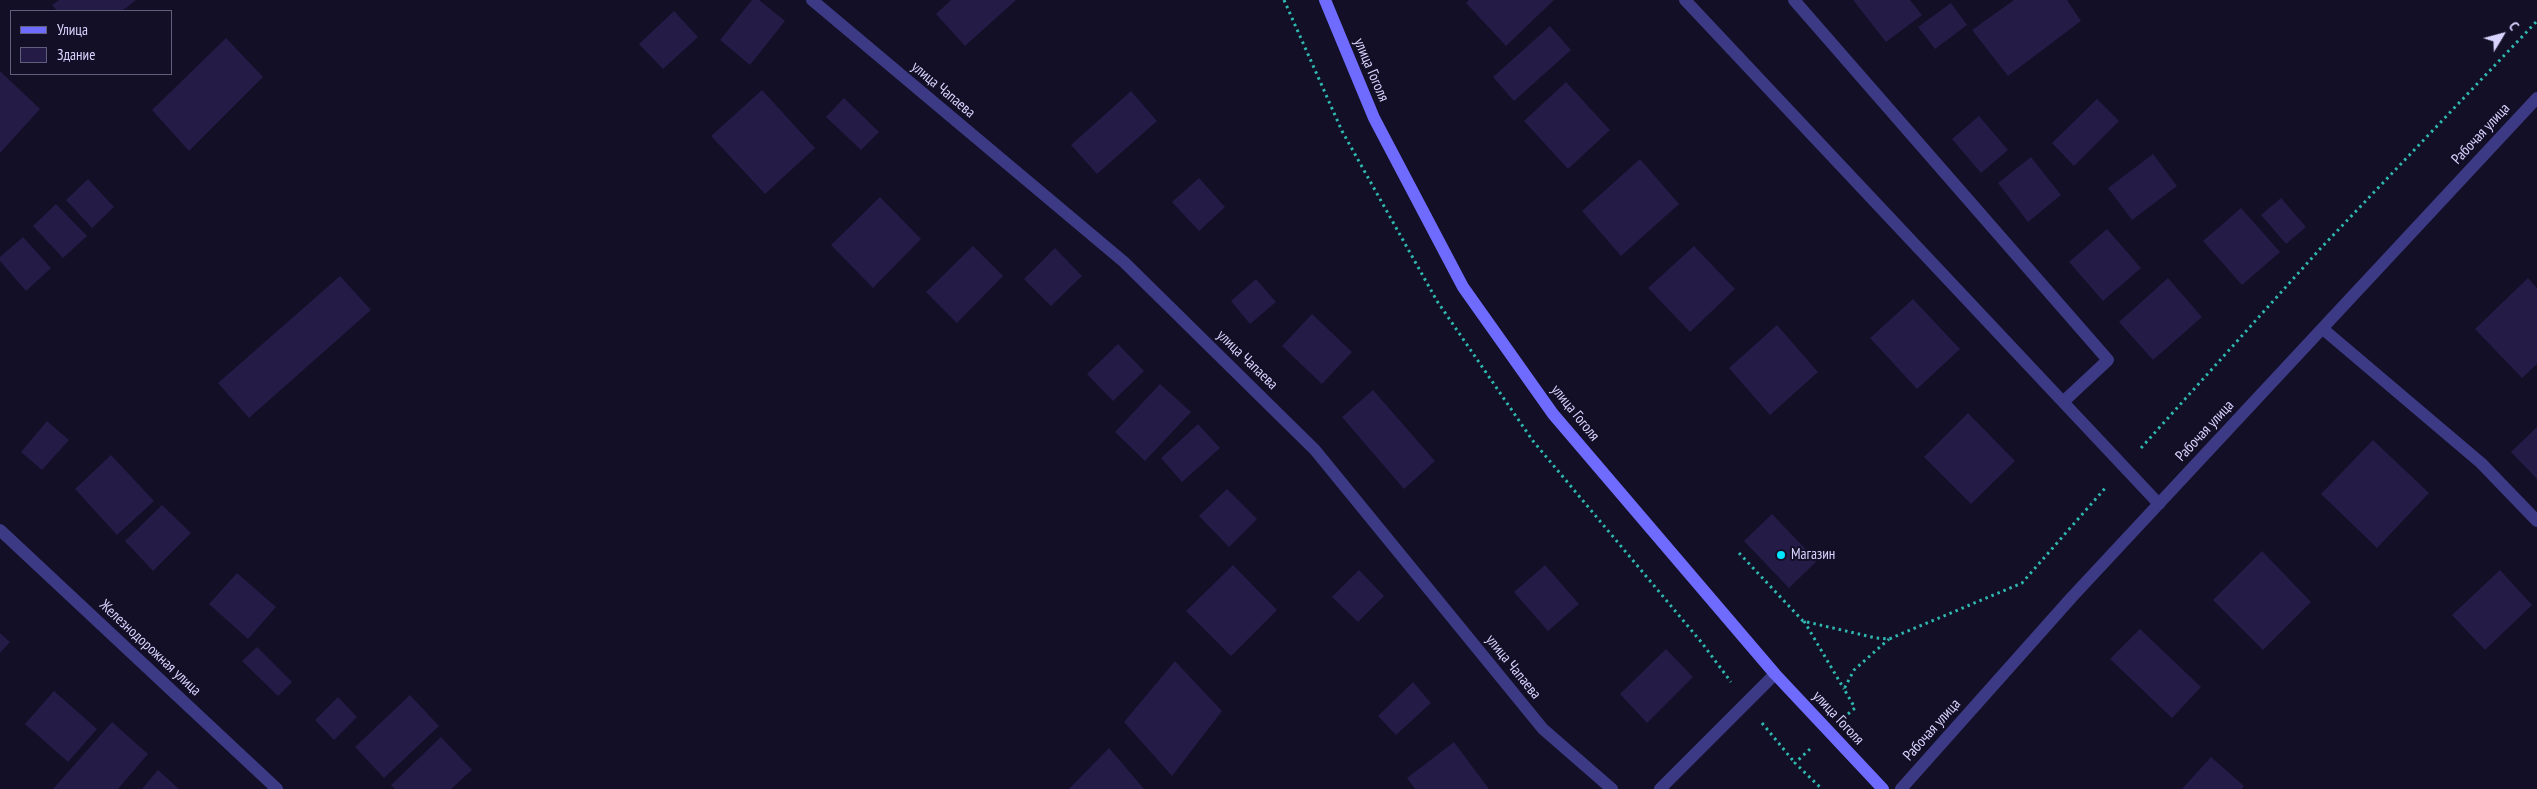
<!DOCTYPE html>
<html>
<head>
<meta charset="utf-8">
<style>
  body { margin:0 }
  #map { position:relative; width:2537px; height:789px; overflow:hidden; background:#130f26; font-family:"PT Sans Narrow",sans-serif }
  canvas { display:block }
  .legend { position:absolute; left:10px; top:10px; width:162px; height:65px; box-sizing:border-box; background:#130f26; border:1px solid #625e7d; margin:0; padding:6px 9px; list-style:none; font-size:15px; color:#d9d4ff }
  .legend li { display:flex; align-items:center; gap:10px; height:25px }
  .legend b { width:25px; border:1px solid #625e7d }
  .north { position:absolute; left:2477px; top:10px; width:50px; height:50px; -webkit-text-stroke:4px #130f26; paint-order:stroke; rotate:53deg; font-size:14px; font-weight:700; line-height:20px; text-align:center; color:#d9d4ff }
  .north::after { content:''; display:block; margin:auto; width:18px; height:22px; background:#d9d4ff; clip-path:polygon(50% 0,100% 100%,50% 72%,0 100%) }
</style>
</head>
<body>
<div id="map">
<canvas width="2537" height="789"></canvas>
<ul class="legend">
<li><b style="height:6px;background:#6f6bff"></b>Улица</li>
<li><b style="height:14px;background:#241b47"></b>Здание</li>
</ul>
<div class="north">С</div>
</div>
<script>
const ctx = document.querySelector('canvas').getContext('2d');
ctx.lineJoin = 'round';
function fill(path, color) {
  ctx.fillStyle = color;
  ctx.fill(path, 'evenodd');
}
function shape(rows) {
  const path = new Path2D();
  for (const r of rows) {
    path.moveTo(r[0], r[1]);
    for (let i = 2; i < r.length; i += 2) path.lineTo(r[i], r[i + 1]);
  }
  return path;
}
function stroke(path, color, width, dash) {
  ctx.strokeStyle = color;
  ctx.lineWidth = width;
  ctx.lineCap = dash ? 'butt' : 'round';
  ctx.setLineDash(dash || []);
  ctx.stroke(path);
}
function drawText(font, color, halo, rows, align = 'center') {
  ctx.font = font + ' "PT Sans Narrow",sans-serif';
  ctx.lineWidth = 4;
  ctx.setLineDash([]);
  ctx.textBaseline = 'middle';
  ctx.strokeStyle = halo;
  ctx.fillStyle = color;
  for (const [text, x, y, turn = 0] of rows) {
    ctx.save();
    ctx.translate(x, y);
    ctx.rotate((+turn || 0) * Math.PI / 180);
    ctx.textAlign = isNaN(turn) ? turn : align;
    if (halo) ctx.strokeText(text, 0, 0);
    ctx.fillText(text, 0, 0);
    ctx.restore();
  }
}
fill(shape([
  [59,0,136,0,122,11,57,11,52,5],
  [752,0,759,0,785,21,750,65,720,40],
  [951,0,1016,0,965,46,936,14],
  [1469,0,1554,0,1506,46,1466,3],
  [1853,0,1910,0,1922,15,1886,42],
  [2014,0,2067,0,2081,21,2008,76,1972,30],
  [1951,3,1967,25,1935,49,1918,27],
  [674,11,698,37,663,69,639,44],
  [1550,26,1571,50,1514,101,1493,77],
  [226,38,263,77,189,151,152,110],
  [0,71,40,109,0,153],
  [1566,82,1610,130,1568,169,1524,121],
  [762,90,815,148,765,194,711,136],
  [1131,91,1157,121,1097,174,1071,145],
  [844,98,879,132,861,150,826,117],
  [2097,99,2119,121,2074,166,2052,143],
  [1979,116,2008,150,1981,173,1952,139],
  [2153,154,2177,186,2132,220,2108,188],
  [2031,157,2061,195,2028,222,1998,183],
  [1640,159,1679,204,1621,256,1582,211],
  [1199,178,1225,207,1199,231,1172,202],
  [88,179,114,207,92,228,66,200],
  [880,197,921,239,873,288,831,245],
  [2281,198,2306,227,2286,244,2261,215],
  [56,204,87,236,63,258,33,226],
  [2241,208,2280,252,2242,285,2203,241],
  [2107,229,2141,268,2103,301,2069,262],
  [23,237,51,268,26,291,0,261,0,257],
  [973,246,1003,276,957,323,926,292],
  [1694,246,1735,289,1690,332,1648,288],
  [1055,248,1082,276,1051,306,1024,279],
  [340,276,371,310,249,418,218,383],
  [2168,278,2202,317,2153,360,2119,322],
  [2528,278,2537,288,2537,364,2522,378,2475,329],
  [1256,279,1276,302,1250,324,1231,301],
  [1913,299,1960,349,1917,389,1870,338],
  [1312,314,1352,352,1322,384,1282,346],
  [1777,325,1818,372,1770,415,1729,368],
  [1118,344,1144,371,1113,401,1087,374],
  [1160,384,1191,412,1145,461,1115,432],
  [1373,390,1435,461,1404,489,1342,417],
  [1968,413,2015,461,1971,504,1924,457],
  [47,421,69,440,42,470,21,452],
  [1198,424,1220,448,1182,482,1161,458],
  [2537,427,2537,479,2511,452],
  [2373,440,2429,493,2377,548,2321,494],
  [111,455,154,501,117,535,75,489],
  [1227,489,1257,519,1229,547,1199,516],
  [162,505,191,533,153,571,125,541],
  [1772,514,1817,561,1789,588,1744,541],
  [2262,551,2311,602,2263,650,2213,600],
  [1233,565,1277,610,1231,656,1186,611],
  [1545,565,1579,604,1548,631,1514,592],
  [1359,570,1384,596,1358,622,1332,597],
  [2500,570,2532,605,2485,650,2452,615],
  [237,573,276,607,248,639,209,604],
  [2140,629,2201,687,2172,718,2110,659],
  [0,633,10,642,0,653],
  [257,647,292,682,278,696,242,661],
  [1666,649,1693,677,1647,723,1620,694],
  [1175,661,1222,711,1172,776,1124,722],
  [1413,682,1431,703,1396,735,1378,716],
  [54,691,97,729,68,762,25,724],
  [410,695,439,726,384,778,355,747],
  [338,697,357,717,334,740,315,720],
  [112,722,148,754,118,789,53,789],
  [441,737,472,770,451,789,395,789,391,785],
  [1454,742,1489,789,1415,789,1407,778],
  [1109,748,1144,789,1069,789],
  [2211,757,2244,786,2242,789,2182,789],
  [158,770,179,789,142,789]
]), '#241b47');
stroke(shape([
  [1284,0,1342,131,1437,301,1533,441,1702,643,1731,682],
  [2141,448,2320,249,2537,21],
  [1739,553,1803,621,1876,638,1889,639,2022,583,2107,486],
  [1804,621,1844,689],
  [1848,714,1855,708,1844,689,1854,670,1889,639],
  [1762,723,1795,763],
  [1810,749,1795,763,1822,789]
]), '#2fb8b0', 3, [2.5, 4]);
stroke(shape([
  [1685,0,2159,504],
  [1794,0,2108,360,2063,402]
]), '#3d3a85', 12);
stroke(shape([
  [812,0,1124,262,1315,450,1543,729,1612,789],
  [2323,329,2481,463,2537,521],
  [0,530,277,789],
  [1660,789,1775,674],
  [1901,789,2072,597,2537,98]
]), '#3d3a85', 12);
stroke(shape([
  [1325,0,1374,118,1463,287,1553,414,1775,674,1883,789]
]), '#6f6bff', 12);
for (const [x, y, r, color] of [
  [1781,555,5,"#00e5ff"]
]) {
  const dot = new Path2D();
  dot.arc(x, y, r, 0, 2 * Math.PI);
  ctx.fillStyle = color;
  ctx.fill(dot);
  stroke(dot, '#130f26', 2);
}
drawText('15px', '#d9d4ff', '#130f26', [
  ["улица Гоголя",1371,70,67],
  ["улица Чапаева",943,90,40],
  ["Рабочая улица",2481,134,-47],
  ["улица Чапаева",1247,360,44],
  ["улица Гоголя",1575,413,51],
  ["Рабочая улица",2205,431,-47],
  ["Железнодорожная улица",150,648,43],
  ["улица Чапаева",1513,667,51],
  ["улица Гоголя",1838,718,47],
  ["Рабочая улица",1932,730,-48]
]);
drawText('15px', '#d9d4ff', '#130f26', [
  ["Магазин",1791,555]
], 'left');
</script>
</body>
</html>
